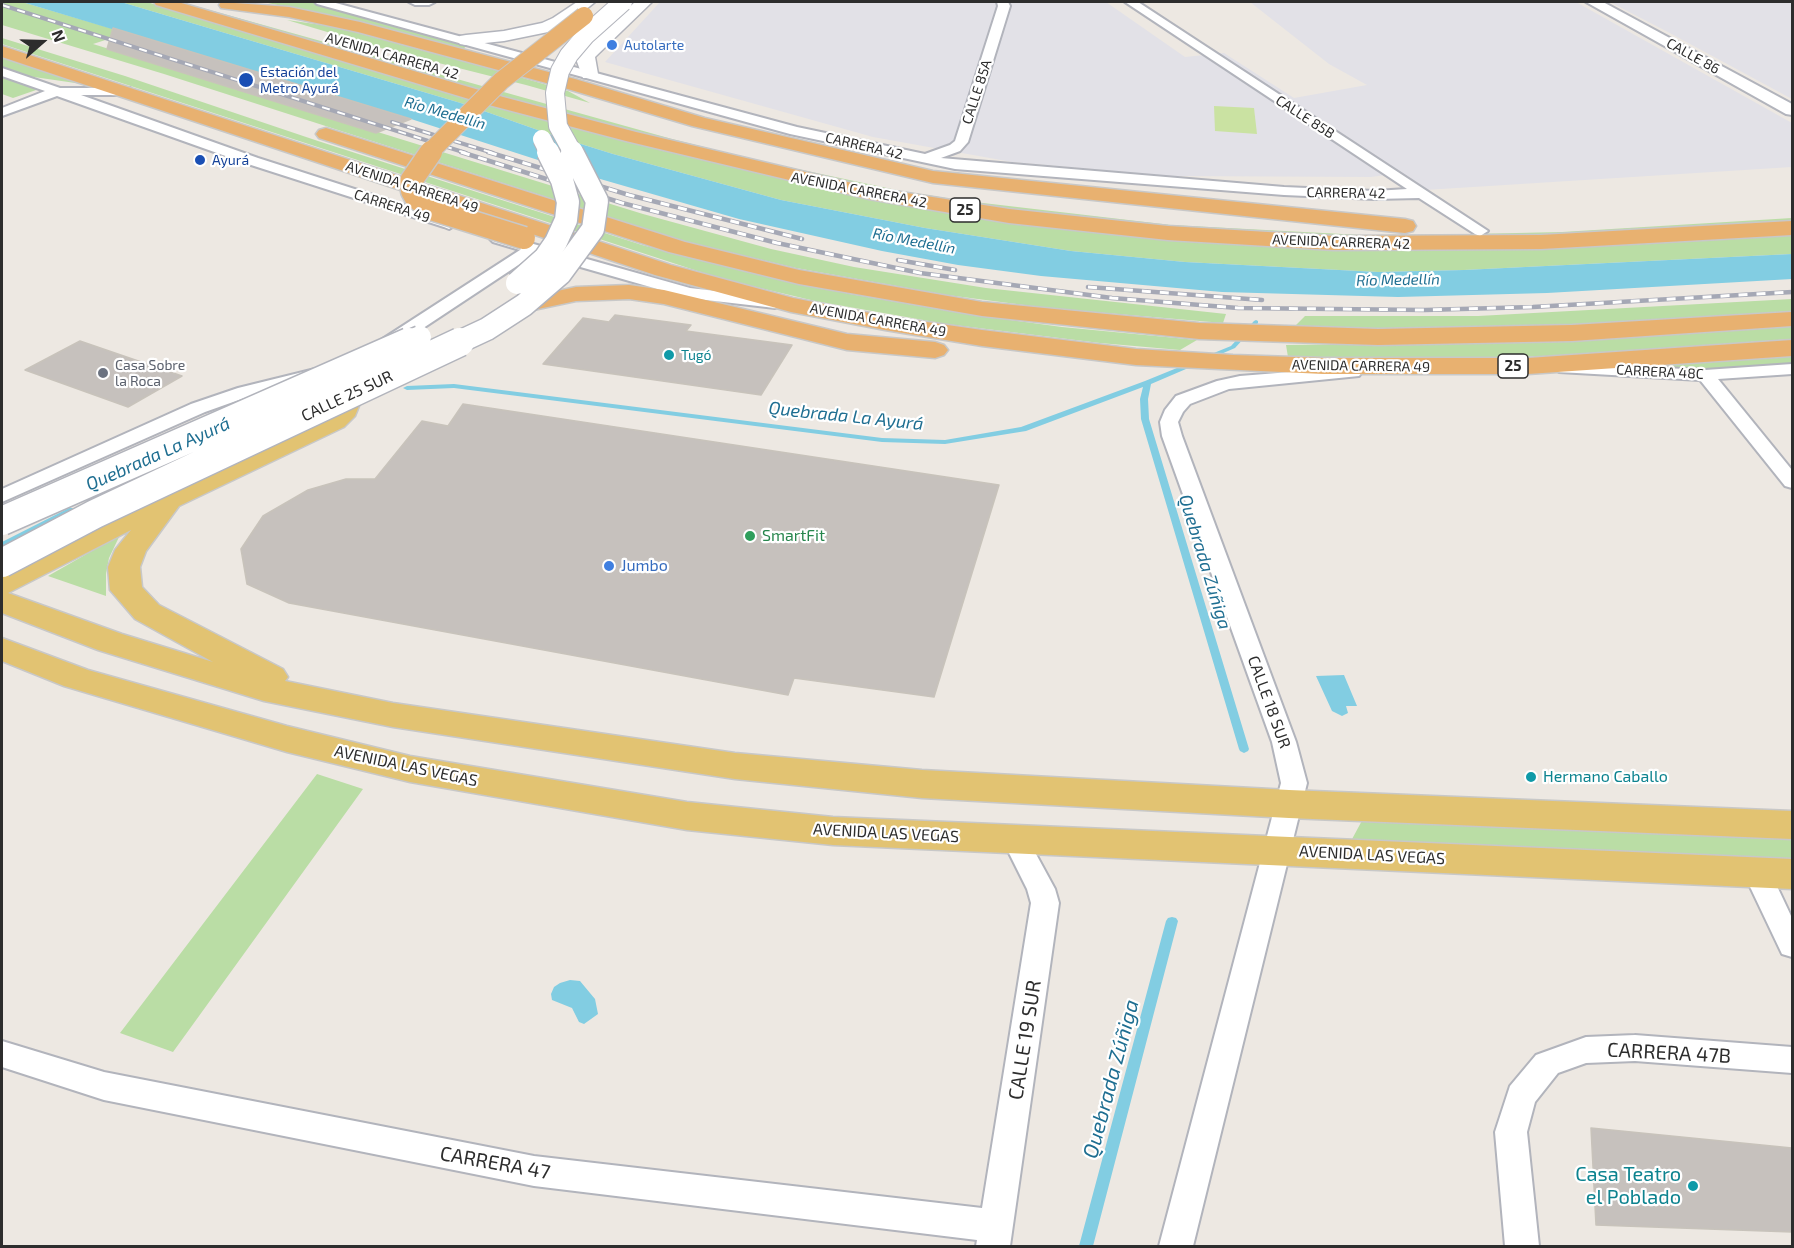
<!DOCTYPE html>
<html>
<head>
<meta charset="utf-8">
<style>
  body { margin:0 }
  #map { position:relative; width:1794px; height:1248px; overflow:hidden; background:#ede8e2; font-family:"Exo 2",sans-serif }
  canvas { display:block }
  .frame { position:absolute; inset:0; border:3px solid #2d2d2d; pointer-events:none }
  .north { position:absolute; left:12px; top:12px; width:60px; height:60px; -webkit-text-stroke:4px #fff; paint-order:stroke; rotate:70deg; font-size:16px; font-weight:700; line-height:24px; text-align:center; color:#2d2d2d }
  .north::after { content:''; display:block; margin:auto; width:21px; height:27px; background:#2d2d2d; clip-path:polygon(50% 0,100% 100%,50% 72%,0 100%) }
</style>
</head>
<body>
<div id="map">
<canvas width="1794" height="1248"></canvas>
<div class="frame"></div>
<div class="north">N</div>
</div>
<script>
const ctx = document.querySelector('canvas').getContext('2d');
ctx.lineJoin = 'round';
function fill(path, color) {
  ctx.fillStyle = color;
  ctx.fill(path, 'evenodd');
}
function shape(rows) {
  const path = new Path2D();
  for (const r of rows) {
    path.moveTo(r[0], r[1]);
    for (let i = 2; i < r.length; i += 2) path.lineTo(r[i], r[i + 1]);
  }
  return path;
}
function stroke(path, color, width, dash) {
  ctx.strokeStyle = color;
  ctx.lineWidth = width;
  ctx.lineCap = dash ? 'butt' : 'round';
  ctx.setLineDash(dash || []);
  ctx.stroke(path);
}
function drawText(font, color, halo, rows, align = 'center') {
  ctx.font = font + ' "Exo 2",sans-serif';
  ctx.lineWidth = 4.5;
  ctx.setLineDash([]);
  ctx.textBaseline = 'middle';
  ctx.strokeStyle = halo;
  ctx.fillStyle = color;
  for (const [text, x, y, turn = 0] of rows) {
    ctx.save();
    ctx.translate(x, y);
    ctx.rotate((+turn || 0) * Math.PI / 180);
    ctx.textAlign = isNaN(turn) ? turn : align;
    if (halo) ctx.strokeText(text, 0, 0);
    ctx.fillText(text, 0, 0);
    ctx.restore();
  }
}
fill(shape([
  [660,2,1106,2,1185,57,1224,53,1294,98,1367,85,1329,64,1250,2,1576,2,1792,123,1792,167,1425,190,1400,173,1371,177,1169,176,1012,162,873,137,605,62],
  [1610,2,1792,2,1792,99,1666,31]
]), '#e2e1e7');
fill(shape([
  [2,2,22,2,127,33,93,44,643,214,771,249,854,267,986,288,1226,314,1223,323,1047,308,947,295,796,268,686,242,164,74,2,25],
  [121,2,147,2,470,100,699,159,833,191,941,211,1067,229,1163,238,1658,241,1792,233,1792,254,1464,270,1378,272,1185,262,1071,251,925,228,781,200,613,154,552,135,464,104],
  [169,2,181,2,672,139,760,161,901,191,966,201,1171,225,1380,236,1562,232,1792,218,1792,223,1567,237,1286,237,1063,218,876,190,587,121,470,90],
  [263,2,310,2,468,45,463,49,369,24],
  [287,20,336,27,495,70,568,91,590,103,526,85,391,51],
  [2,38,125,76,318,141,642,245,742,271,850,294,966,314,1062,327,1197,340,1180,350,1100,343,946,324,815,301,722,279,2,44],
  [2,58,89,85,27,76,2,67],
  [2,77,39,89,13,98,2,94],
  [1792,299,1792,311,1627,323,1534,328,1292,329,1305,316,1478,316],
  [1792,326,1792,339,1554,356,1445,359,1288,357,1286,345,1561,342],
  [1792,356,1792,364,1706,370,1646,367],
  [120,535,109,558,106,574,106,596,48,576],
  [317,774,363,789,173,1052,120,1033],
  [1365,815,1792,835,1792,862,1351,841]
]), '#badda5');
fill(shape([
  [1214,106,1254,108,1257,134,1215,131]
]), '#cae2a2');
fill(shape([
  [22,2,121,2,464,104,552,135,613,154,781,200,925,228,1071,251,1185,262,1378,272,1464,270,1792,254,1792,279,1547,293,1398,297,1222,292,1041,276,958,265,882,251,739,219,569,170,411,119],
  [1344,675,1357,706,1346,706,1348,713,1342,716,1332,711,1316,676],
  [570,980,580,981,595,999,598,1014,584,1024,579,1022,572,1008,552,1000,551,994,554,987,560,983]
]), '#82cde2');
fill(shape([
  [1256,320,1258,321,1258,323,1235,348,1151,384,1148,399,1149,419,1249,749,1248,751,1244,753,1240,751,1239,749,1141,419,1140,399,1143,387,1026,431,945,444,882,442,454,388,407,390,403,388,407,386,454,384,882,438,945,440,1021,427,1145,381,1231,346,1254,321,1256,320],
  [69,508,72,508,76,510,2,547,2,542,69,508],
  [1172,917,1176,918,1178,921,1093,1246,1079,1246,1166,921,1168,918,1172,917]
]), '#82cde2');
const building = shape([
  [113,28,411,119,376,133,107,49,113,28],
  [615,315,691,325,686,331,792,345,761,395,543,364,583,318,609,322,615,315],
  [80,341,182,376,128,407,25,370,80,341],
  [463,404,999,485,934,697,794,678,788,695,289,603,247,584,241,549,263,516,308,490,346,479,375,479,422,421,448,426,463,404],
  [1591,1128,1792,1148,1792,1232,1596,1225,1591,1128]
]);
fill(building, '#c6c1bd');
stroke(building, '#c8c3bb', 1.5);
const minor = shape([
  [315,2,332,2,797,127,925,154,950,145,955,141,998,6,997,2,1008,2,1010,6,968,142,960,151,941,158,1284,187,1375,191,1407,189,1125,2,1138,2,1488,231,1480,236,1475,234,1419,198,1375,199,1284,195,955,169,790,134,317,4,315,2],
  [409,2,435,2,429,5,415,5,409,2],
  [2,68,60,88,130,88,131,91,125,95,81,95,258,158,454,221,457,224,449,229,444,227,248,164,57,96,2,116,2,108,45,91,2,76,2,68],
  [498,234,690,288,775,298,783,303,775,308,689,298,535,254,393,348,381,348,378,344,381,340,520,250,493,242,490,239,498,234],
  [1565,363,1705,370,1792,364,1792,374,1718,379,1792,470,1792,488,1785,486,1700,380,1559,372,1556,368,1559,364,1565,363],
  [1353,367,1359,368,1362,372,1359,376,1229,389,1190,404,1183,412,1178,422,1182,436,1296,742,1307,783,1193,1246,1159,1246,1281,783,1272,742,1162,436,1160,422,1165,410,1176,396,1217,381,1240,376,1353,367],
  [315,369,321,370,324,374,321,378,250,396,205,412,2,502,2,489,191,404,238,388,315,369],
  [1015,829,1024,832,1055,889,1059,903,1010,1246,976,1246,977,1240,534,1186,104,1100,2,1067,2,1041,104,1072,534,1156,982,1208,1031,903,1027,889,1002,839,1006,832,1015,829],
  [1757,862,1767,865,1792,918,1792,957,1782,954,1743,872,1747,865,1757,862],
  [1635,1035,1792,1047,1792,1073,1635,1061,1586,1063,1558,1073,1535,1102,1527,1132,1539,1246,1505,1246,1495,1132,1510,1086,1536,1055,1586,1037,1635,1035]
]);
const tertiary = shape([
  [1586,2,1603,2,1792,104,1792,115,1786,114,1586,2]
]);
const secondary = shape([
  [577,2,595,2,565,26,553,31,504,41,466,45,460,44,457,40,460,36,466,35,504,31,542,23,553,18,577,2],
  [635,2,652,2,595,57,598,74,595,78,583,78,576,59,579,54,635,2]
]);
const primary = shape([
  [327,373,352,384,356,390,361,401,355,416,344,427,179,506,146,551,140,567,142,587,159,605,283,669,288,677,285,681,393,703,735,753,922,770,1289,790,1792,811,1792,839,1289,818,922,798,735,779,393,727,264,701,98,650,2,613,2,572,61,539,324,415,332,408,333,401,331,394,318,387,314,381,318,375,327,373],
  [131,530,115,550,108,567,110,590,135,619,213,662,122,634,8,593,131,530],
  [2,638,88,670,287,726,410,756,687,802,833,817,1792,859,1792,889,833,845,687,830,410,782,287,752,64,686,2,661,2,638]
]);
const trunk = shape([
  [154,2,178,2,503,97,636,132,869,187,1009,209,1168,226,1334,236,1541,235,1792,221,1792,235,1541,249,1334,250,1168,240,1009,223,869,199,626,141,489,105,156,5,154,2],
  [221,2,289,7,360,22,575,79,705,118,933,171,1405,219,1413,221,1416,226,1413,231,1405,233,933,183,692,126,561,87,358,32,289,17,221,8,219,5,221,2],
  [2,46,671,265,793,298,885,316,982,330,1136,349,1233,355,1323,358,1528,358,1792,340,1792,356,1528,374,1323,374,1136,365,982,346,885,330,791,312,655,275,2,57,2,46],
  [326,128,685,242,799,270,982,302,1199,323,1378,329,1572,325,1792,312,1792,326,1572,341,1378,345,1199,339,982,316,799,284,669,252,319,138,316,134,319,130,326,128],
  [629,285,664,290,847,334,935,342,944,345,948,350,944,355,935,358,847,350,664,304,629,299,576,301,524,312,515,310,512,305,515,300,576,287,629,285]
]);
stroke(minor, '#b2b4bc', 4);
stroke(tertiary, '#b2b4bc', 4);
stroke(secondary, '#b2b4bc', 3);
stroke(primary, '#c8c8c8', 3);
stroke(trunk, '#c8c8c8', 3);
fill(minor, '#fff');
fill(tertiary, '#fff');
fill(secondary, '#fff');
fill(primary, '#e2c372');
fill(trunk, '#e8b170');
const railFar1 = shape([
  [2,5,466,153],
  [392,122,493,153]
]);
const rail = shape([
  [461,152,622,203,777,243,920,273,1112,298,1238,308,1425,310,1533,307,1792,292],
  [488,152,629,195,802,239],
  [898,260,955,270],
  [1088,287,1262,300]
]);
stroke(railFar1, '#a5a8b5', 4);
stroke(rail, '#a5a8b5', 4.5);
stroke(railFar1, '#fff', 2, [8]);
stroke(rail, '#fff', 3, [9]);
const secondaryBridgeFar2 = shape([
  [542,139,549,153],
  [573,153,558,126,555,93,560,71,569,55,586,35,623,2]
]);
const secondaryBridgeFar1 = shape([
  [517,283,545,258,556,242,566,220,568,202,562,180,548,152],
  [406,343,420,337],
  [457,343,487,329,524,305,560,274,593,229,597,201,572,152]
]);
const secondaryBridge = shape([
  [2,521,409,342],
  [2,563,95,514,460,342]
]);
const trunkBridgeFar1 = shape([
  [429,153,501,81,584,16]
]);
const trunkBridge = shape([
  [431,152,411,181,412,191,416,198,431,209,524,238]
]);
stroke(secondaryBridgeFar2, '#b2b4bc', 20, []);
stroke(secondaryBridgeFar1, '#b2b4bc', 25, []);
stroke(secondaryBridge, '#b2b4bc', 31, []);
stroke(trunkBridgeFar1, '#c8c8c8', 20, []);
stroke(trunkBridge, '#c8c8c8', 25, []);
stroke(secondaryBridgeFar2, '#fff', 18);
stroke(secondaryBridgeFar1, '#fff', 22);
stroke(secondaryBridge, '#fff', 28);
stroke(trunkBridgeFar1, '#e8b170', 18);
stroke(trunkBridge, '#e8b170', 22);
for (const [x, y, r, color] of [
  [612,45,6,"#3f7fe0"],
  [246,80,8,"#1a4fb4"],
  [200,160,6,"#1a4fb4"],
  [669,355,6,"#0f9aa8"],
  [103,373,6,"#6b7280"],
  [750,536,6,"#2e9e5b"],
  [609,566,6,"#3f7fe0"],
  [1531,777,6,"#0f9aa8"],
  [1693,1186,6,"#0f9aa8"]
]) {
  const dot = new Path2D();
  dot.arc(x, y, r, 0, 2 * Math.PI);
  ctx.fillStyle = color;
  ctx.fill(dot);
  stroke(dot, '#fff', 2);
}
drawText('14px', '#366cbe', '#fff', [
  ["Autolarte",624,45]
], 'left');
drawText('14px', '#2d2d2d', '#fff', [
  ["AVENIDA CARRERA 42",392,56,16],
  ["CALLE 86",1693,56,29],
  ["CALLE 85A",977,92,-72],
  ["CALLE 85B",1305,117,33],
  ["CARRERA 42",864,146,13],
  ["AVENIDA CARRERA 49",412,187,18],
  ["AVENIDA CARRERA 42",859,190,11],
  ["CARRERA 42",1346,193,1],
  ["CARRERA 49",392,206,18],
  ["AVENIDA CARRERA 42",1341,242,2],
  ["AVENIDA CARRERA 49",878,320,10],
  ["AVENIDA CARRERA 49",1361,366,1],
  ["CARRERA 48C",1660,372,3]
]);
drawText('14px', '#164399', '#fff', [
  ["Estación del",260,72],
  ["Metro Ayurá",260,88],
  ["Ayurá",212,160]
], 'left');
drawText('14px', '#0d838f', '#fff', [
  ["Tugó",681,355]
], 'left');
drawText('14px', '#5b616d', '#fff', [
  ["Casa Sobre",115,365],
  ["la Roca",115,381]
], 'left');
drawText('italic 15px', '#1e6e91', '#fff', [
  ["Río Medellín",445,113,16],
  ["Río Medellín",914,241,11],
  ["Río Medellín",1398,280,-1]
]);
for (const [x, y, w] of [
  [965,210,30],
  [1513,366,30]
]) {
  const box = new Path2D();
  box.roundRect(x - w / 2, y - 12, w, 24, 4.5);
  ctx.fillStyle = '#fff';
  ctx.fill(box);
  stroke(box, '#2d2d2d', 1.5);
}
drawText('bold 15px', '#2d2d2d', null, [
  ["25",965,210],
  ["25",1513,366]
]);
drawText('16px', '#2d2d2d', '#fff', [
  ["CALLE 25 SUR",347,396,-25],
  ["CALLE 18 SUR",1269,702,70],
  ["AVENIDA LAS VEGAS",406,766,12],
  ["AVENIDA LAS VEGAS",886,833,3],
  ["AVENIDA LAS VEGAS",1372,855,3]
]);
drawText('16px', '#27864d', '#fff', [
  ["SmartFit",762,536]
], 'left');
drawText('16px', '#366cbe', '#fff', [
  ["Jumbo",621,566]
], 'left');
drawText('16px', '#0d838f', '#fff', [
  ["Hermano Caballo",1543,777]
], 'left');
drawText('italic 18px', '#1e6e91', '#fff', [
  ["Quebrada La Ayurá",846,416,6],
  ["Quebrada La Ayurá",158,454,-24],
  ["Quebrada Zúñiga",1205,562,73]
]);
drawText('20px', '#2d2d2d', '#fff', [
  ["CALLE 19 SUR",1025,1040,-81],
  ["CARRERA 47B",1669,1053,3],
  ["CARRERA 47",495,1163,10]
]);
drawText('20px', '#0d838f', '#fff', [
  ["Casa Teatro",1681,1174],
  ["el Poblado",1681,1197]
], 'right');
drawText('italic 21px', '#1e6e91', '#fff', [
  ["Quebrada Zúñiga",1111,1079,-75]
]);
</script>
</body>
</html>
